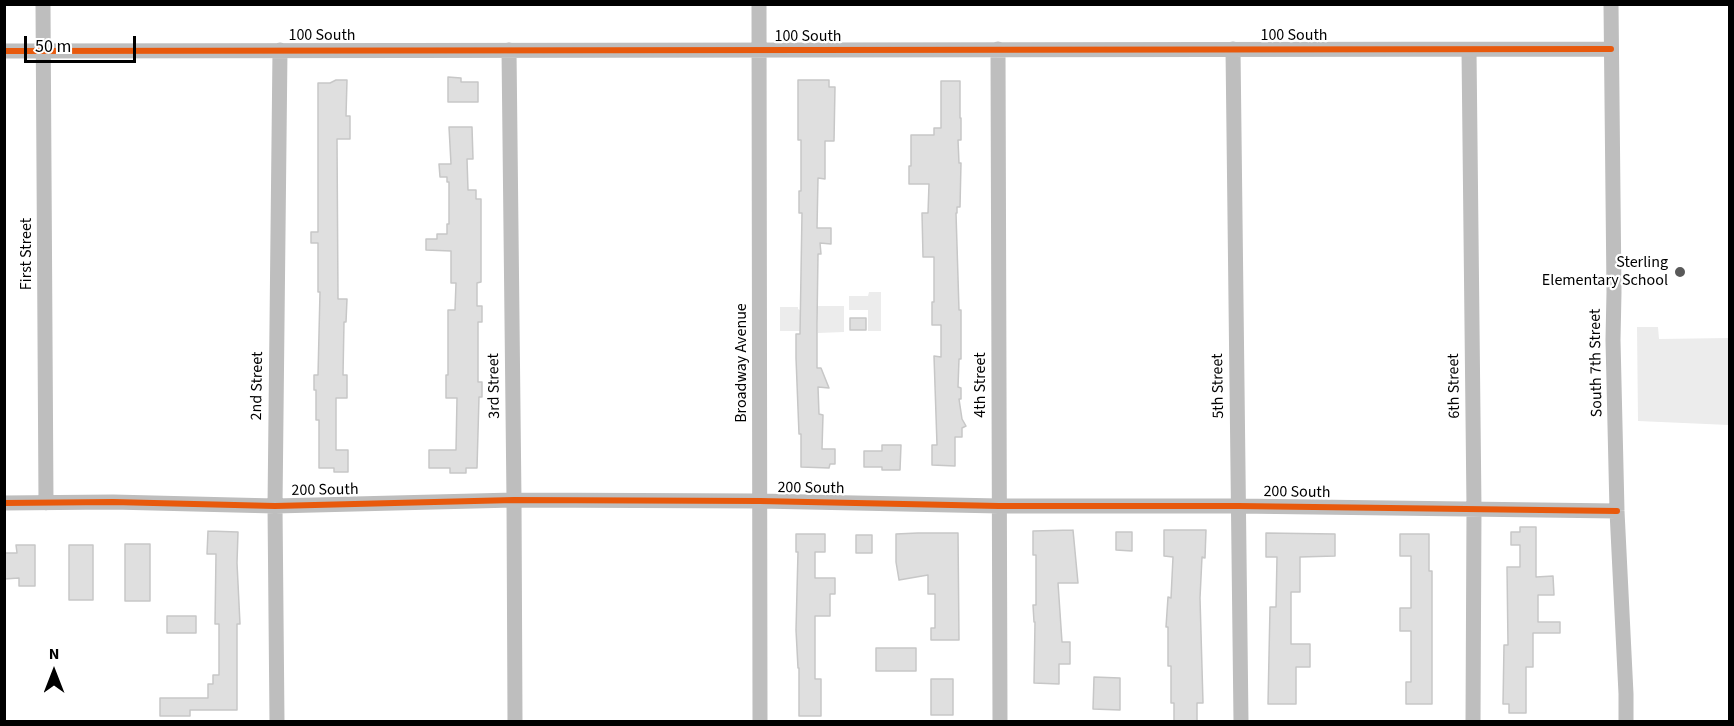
<!DOCTYPE html>
<html>
<head>
<meta charset="utf-8">
<style>
  body { margin:0 }
  #map { position:relative; width:1734px; height:726px; overflow:hidden; background:#fff; font-family:"Source Sans 3",sans-serif }
  canvas { display:block }
  .frame { position:absolute; inset:0; border:6px solid #000; pointer-events:none }
  .north { position:absolute; left:24px; top:642px; width:60px; height:60px; -webkit-text-stroke:4px #fff; paint-order:stroke; rotate:0deg; font-size:16px; font-weight:700; line-height:24px; text-align:center; color:#000 }
  .north::after { content:''; display:block; margin:auto; width:21px; height:27px; background:#000; clip-path:polygon(50% 0,100% 100%,50% 72%,0 100%) }
  .scale { position:absolute; left:24px; top:36px; width:112px; height:27px; box-sizing:border-box; border:3px solid #000; border-top:0; padding-left:8px; font-size:18px; line-height:21px; white-space:nowrap; color:#000; -webkit-text-stroke:4px #fff; paint-order:stroke }
</style>
</head>
<body>
<div id="map">
<canvas width="1734" height="726"></canvas>
<div class="frame"></div>
<div class="north">N</div>
<div class="scale">50 m</div>
</div>
<script>
const ctx = document.querySelector('canvas').getContext('2d');
ctx.lineJoin = 'round';
function fill(path, color) {
  ctx.fillStyle = color;
  ctx.fill(path, 'evenodd');
}
function shape(rows) {
  const path = new Path2D();
  for (const r of rows) {
    path.moveTo(r[0], r[1]);
    for (let i = 2; i < r.length; i += 2) path.lineTo(r[i], r[i + 1]);
  }
  return path;
}
function stroke(path, color, width, dash) {
  ctx.strokeStyle = color;
  ctx.lineWidth = width;
  ctx.lineCap = dash ? 'butt' : 'round';
  ctx.setLineDash(dash || []);
  ctx.stroke(path);
}
function drawText(font, color, halo, rows, align = 'center') {
  ctx.font = font + ' "Source Sans 3",sans-serif';
  ctx.lineWidth = 4.5;
  ctx.setLineDash([]);
  ctx.textBaseline = 'middle';
  ctx.strokeStyle = halo;
  ctx.fillStyle = color;
  for (const [text, x, y, turn = 0] of rows) {
    ctx.save();
    ctx.translate(x, y);
    ctx.rotate((+turn || 0) * Math.PI / 180);
    ctx.textAlign = isNaN(turn) ? turn : align;
    if (halo) ctx.strokeText(text, 0, 0);
    ctx.fillText(text, 0, 0);
    ctx.restore();
  }
}
fill(shape([
  [869,292,881,292,881,331,868,331,868,310,849,310,849,296,868,296],
  [817,306,844,306,844,332,818,333],
  [780,307,798,307,798,309,800,310,802,331,780,331],
  [1637,327,1658,327,1659,339,1729,338,1729,425,1638,421]
]), '#ececec');
const building = shape([
  [448,77,461,78,461,82,478,82,478,102,448,102,448,77],
  [336,80,347,80,346,116,350,116,350,139,337,139,338,299,347,299,346,322,344,322,343,375,347,375,347,398,336,398,336,450,348,450,348,472,334,472,334,468,319,468,319,420,316,420,316,390,314,390,314,375,318,375,320,292,318,292,318,243,311,243,311,232,318,232,318,83,330,83,336,80],
  [798,80,829,80,829,87,835,87,834,141,825,141,825,179,818,178,817,228,831,228,831,244,820,243,821,254,818,254,817,323,817,368,821,368,829,388,818,387,819,414,823,415,822,449,835,449,835,464,830,464,829,468,801,467,801,434,799,434,796,358,796,334,800,334,802,213,799,213,799,191,801,191,801,140,798,140,798,80],
  [941,81,960,81,960,118,961,118,961,140,958,140,959,163,961,163,960,207,957,207,957,213,956,213,959,310,961,310,961,359,959,359,958,387,961,388,961,399,959,399,962,419,966,426,962,428,962,437,955,437,955,466,932,465,932,445,937,445,934,356,941,357,941,325,932,325,932,302,934,302,934,257,923,257,922,213,928,213,929,184,909,184,909,166,911,166,911,135,934,135,934,128,941,128,941,81],
  [449,127,472,127,473,159,467,159,468,190,476,190,476,199,481,199,481,282,477,283,477,306,482,306,482,322,478,322,478,382,482,382,482,397,479,397,477,468,466,468,466,473,450,473,450,468,429,468,429,450,456,450,457,398,446,398,446,375,448,375,448,310,455,310,456,283,451,283,451,251,426,250,426,239,437,239,437,234,447,234,447,224,449,224,449,182,447,182,447,177,440,177,439,164,451,164,449,127],
  [850,318,866,318,866,330,850,330,850,318],
  [882,445,901,445,900,470,882,470,882,467,864,467,864,451,882,451,882,445],
  [1520,527,1536,527,1536,577,1553,576,1554,595,1538,595,1538,622,1560,622,1560,633,1533,633,1533,667,1526,667,1526,713,1509,713,1509,704,1503,704,1504,645,1508,645,1507,567,1520,567,1520,545,1511,545,1511,532,1520,532,1520,527],
  [1073,530,1078,583,1058,583,1062,642,1070,642,1070,664,1059,664,1059,684,1034,683,1035,622,1034,622,1033,605,1036,605,1036,555,1033,555,1033,531,1073,530],
  [1164,530,1206,530,1205,558,1202,557,1200,598,1203,703,1197,703,1197,722,1174,722,1174,703,1171,703,1171,666,1168,666,1168,627,1166,627,1168,597,1171,598,1173,557,1164,556,1164,530],
  [208,531,238,532,237,563,240,624,237,624,237,710,190,710,190,716,160,716,160,698,208,698,208,684,213,684,213,675,219,675,219,624,215,624,216,554,207,554,208,531],
  [1116,532,1132,532,1132,551,1116,550,1116,532],
  [918,533,958,533,959,640,931,640,931,628,935,628,935,594,928,594,928,575,899,580,896,562,896,534,918,533],
  [1266,533,1335,534,1335,556,1300,557,1300,592,1291,592,1291,644,1310,644,1310,667,1296,667,1296,704,1268,704,1270,607,1276,607,1277,557,1266,557,1266,533],
  [796,534,825,534,825,552,815,552,815,578,835,578,835,594,830,594,830,616,815,616,815,679,821,679,821,716,799,716,799,668,798,668,796,630,798,552,796,552,796,534],
  [1400,534,1429,534,1429,571,1432,571,1432,704,1406,704,1406,682,1411,682,1411,631,1400,631,1400,608,1411,608,1411,556,1400,556,1400,534],
  [856,535,872,535,872,553,856,553,856,535],
  [125,544,150,544,150,601,125,601,125,544],
  [16,545,35,545,35,586,19,586,19,578,4,579,4,553,17,553,16,545],
  [69,545,93,545,93,600,69,600,69,545],
  [167,616,196,616,196,633,167,633,167,616],
  [876,648,916,648,916,671,876,671,876,648],
  [1094,677,1120,678,1120,710,1093,709,1094,677],
  [931,679,953,679,953,715,931,715,931,679]
]);
fill(building, '#dfdfdf');
stroke(building, '#c7c7c7', 1.5);
stroke(shape([
  [43,4,46,503],
  [759,4,760,722],
  [1611,4,1614,292,1613,340,1617,511,1626,694,1626,722],
  [998,49,1000,722],
  [1233,49,1241,722],
  [509,50,514,500,515,722],
  [1469,50,1474,508,1473,722],
  [4,51,1611,49],
  [4,503,113,502,275,506,514,500,760,501,999,506,1238,506,1617,511],
  [277,722,275,506,280,50]
]), '#bebebe', 15);
stroke(shape([
  [4,51,1611,49],
  [4,503,113,502,275,506,514,500,760,501,999,506,1238,506,1617,511]
]), '#e8590c', 6);
for (const [x, y, r, color] of [
  [1680,272,6,"#595959"]
]) {
  const dot = new Path2D();
  dot.arc(x, y, r, 0, 2 * Math.PI);
  ctx.fillStyle = color;
  ctx.fill(dot);
  stroke(dot, '#fff', 2);
}
drawText('16px', '#000', '#fff', [
  ["100 South",322,36],
  ["100 South",1294,36],
  ["100 South",808,37],
  ["First Street",27,254,-90],
  ["Broadway Avenue",742,363,-90],
  ["South 7th Street",1597,363,-91],
  ["4th Street",981,385,-90],
  ["2nd Street",258,386,-89],
  ["3rd Street",495,386,-91],
  ["5th Street",1219,386,-91],
  ["6th Street",1455,386,-91],
  ["200 South",811,489,1],
  ["200 South",325,491,-1],
  ["200 South",1297,493,1]
]);
drawText('16px', '#000', '#fff', [
  ["Sterling",1668,263],
  ["Elementary School",1668,281]
], 'right');
</script>
</body>
</html>
